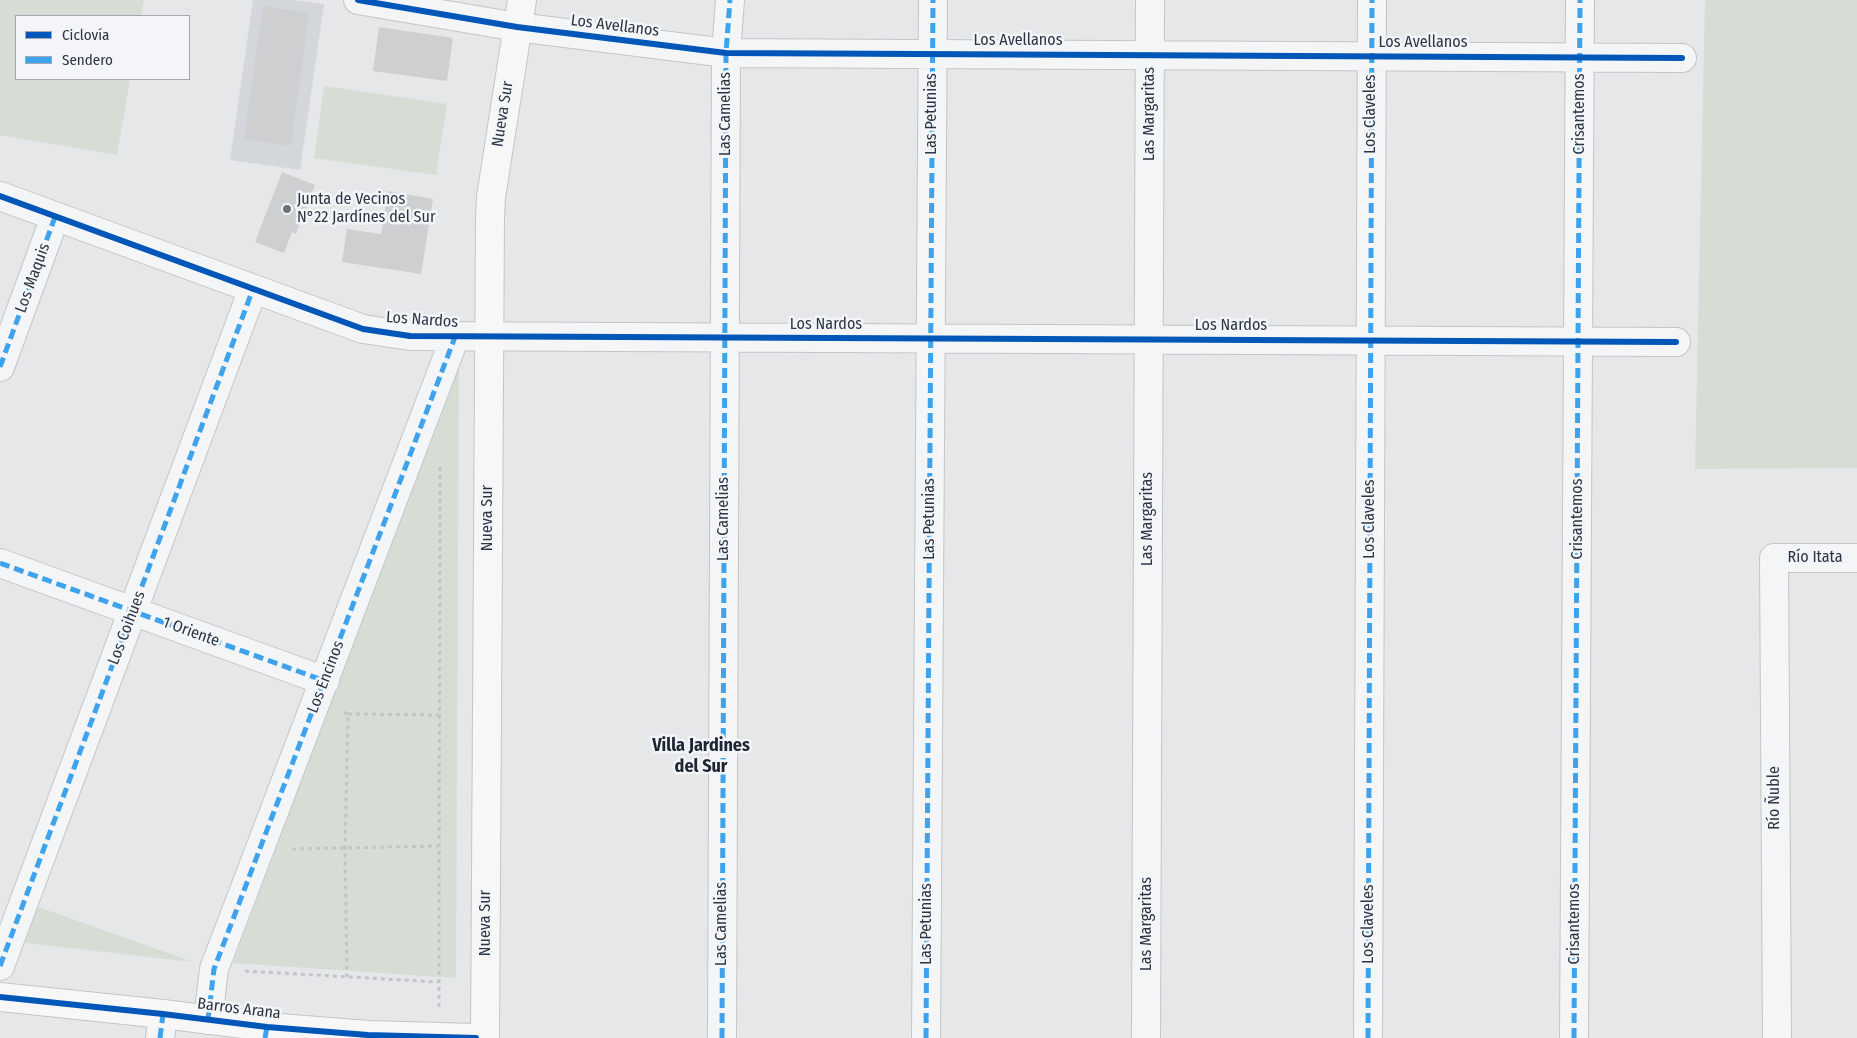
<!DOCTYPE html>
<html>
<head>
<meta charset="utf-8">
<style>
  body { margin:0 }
  #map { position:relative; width:1857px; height:1038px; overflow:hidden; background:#e5e7e9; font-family:"Fira Sans Condensed",sans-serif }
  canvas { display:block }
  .legend { position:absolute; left:15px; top:15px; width:175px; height:65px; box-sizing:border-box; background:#f3f5f8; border:1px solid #a3a8b0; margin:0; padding:6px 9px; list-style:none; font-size:15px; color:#2b3543 }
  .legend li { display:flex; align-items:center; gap:10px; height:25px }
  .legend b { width:25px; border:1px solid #a3a8b0 }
</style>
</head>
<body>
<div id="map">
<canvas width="1857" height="1038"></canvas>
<ul class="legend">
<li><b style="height:6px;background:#0057b8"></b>Ciclovía</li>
<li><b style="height:6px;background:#3ea3ec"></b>Sendero</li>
</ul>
</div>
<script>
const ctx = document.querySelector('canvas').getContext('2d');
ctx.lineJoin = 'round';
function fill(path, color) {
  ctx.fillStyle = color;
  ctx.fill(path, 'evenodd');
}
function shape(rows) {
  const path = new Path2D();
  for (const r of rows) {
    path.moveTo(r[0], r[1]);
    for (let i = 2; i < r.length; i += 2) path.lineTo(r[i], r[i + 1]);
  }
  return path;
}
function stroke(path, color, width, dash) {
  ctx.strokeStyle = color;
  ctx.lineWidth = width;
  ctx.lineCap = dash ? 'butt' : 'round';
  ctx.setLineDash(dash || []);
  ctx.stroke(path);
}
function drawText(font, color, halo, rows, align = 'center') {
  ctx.font = font + ' "Fira Sans Condensed",sans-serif';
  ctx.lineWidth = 5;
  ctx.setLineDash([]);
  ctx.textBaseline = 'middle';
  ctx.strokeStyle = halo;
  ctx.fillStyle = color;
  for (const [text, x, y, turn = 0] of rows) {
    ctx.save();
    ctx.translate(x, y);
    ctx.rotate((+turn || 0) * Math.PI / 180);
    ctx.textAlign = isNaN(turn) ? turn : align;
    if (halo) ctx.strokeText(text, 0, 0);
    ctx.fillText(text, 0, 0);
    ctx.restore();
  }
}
fill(shape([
  [253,0,294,0,324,4,300,170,230,160]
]), '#d3d7dc');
fill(shape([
  [0,0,144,0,141,16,16,16,16,79,130,79,117,155,0,135],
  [1705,0,1857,0,1857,468,1695,469],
  [324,86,447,104,436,175,314,158],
  [459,357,456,978,233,963],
  [30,904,193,962,16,942]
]), '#d6ddd5');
fill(shape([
  [263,6,309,13,291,146,244,139],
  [379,27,453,38,447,81,373,71],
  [282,172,315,185,296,234,292,232,284,253,255,242],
  [388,191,433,199,421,274,342,262,347,229,381,234]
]), '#cdcfd1');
const street = shape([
  [358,0,517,27,726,53,1682,58],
  [0,196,363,329,410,336,1676,342],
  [0,367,55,217],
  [0,563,325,681],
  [0,966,253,289],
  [208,1020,214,969,455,337],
  [160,1038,163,1014],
  [722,1038,726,53,730,0],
  [926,1038,933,0],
  [1146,1038,1150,0],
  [1368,1038,1372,0],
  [1574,1038,1580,0],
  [1777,1038,1774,558,1857,558]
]);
const secondary = shape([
  [0,997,163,1014,267,1027,368,1035,476,1038],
  [485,1038,490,218,491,197,522,0]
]);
stroke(street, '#c3c5c7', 30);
stroke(secondary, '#c3c5c7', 30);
stroke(shape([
  [344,712,348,714,345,848,347,977],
  [348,714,439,715],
  [292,849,439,846],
  [245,971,439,982],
  [439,1007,440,466]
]), '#c4c5c9', 3, [4, 4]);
stroke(street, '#f4f5f6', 28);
stroke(secondary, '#f7f7f8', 28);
stroke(shape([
  [0,367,55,217],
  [0,563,325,681],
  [0,966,253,289],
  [208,1020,214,969,455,337],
  [160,1038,163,1014],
  [265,1038,267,1027],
  [722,1038,726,53,730,0],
  [926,1038,933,0],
  [1368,1038,1372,0],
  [1574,1038,1580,0]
]), '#3ea3ec', 5, [10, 5]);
stroke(shape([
  [358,0,517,27,726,53,1682,58],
  [0,196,363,329,410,336,1676,342],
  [0,997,163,1014,267,1027,368,1035,476,1038]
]), '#0057b8', 6);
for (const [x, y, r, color] of [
  [287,209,5,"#6c737d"]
]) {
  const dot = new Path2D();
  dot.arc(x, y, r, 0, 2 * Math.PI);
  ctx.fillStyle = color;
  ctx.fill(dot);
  stroke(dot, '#f3f5f8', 2);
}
drawText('16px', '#2b3543', '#f3f5f8', [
  ["Los Avellanos",615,26,7],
  ["Los Avellanos",1018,41],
  ["Los Avellanos",1423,43],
  ["Nueva Sur",503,114,-81],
  ["Las Camelias",726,114,-90],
  ["Las Petunias",932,114,-90],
  ["Las Margaritas",1150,114,-90],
  ["Los Claveles",1371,114,-90],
  ["Crisantemos",1580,114,-90],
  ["Los Maquis",33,278,-70],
  ["Los Nardos",422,320,4],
  ["Los Nardos",826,325],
  ["Los Nardos",1231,326],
  ["Nueva Sur",488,518,-90],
  ["Las Camelias",724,519,-90],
  ["Las Petunias",930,519,-90],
  ["Las Margaritas",1148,519,-90],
  ["Los Claveles",1370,519,-90],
  ["Crisantemos",1578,519,-90],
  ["Río Itata",1815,558],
  ["Los Coihues",127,628,-69],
  ["1 Oriente",191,632,20],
  ["Los Encinos",326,677,-69],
  ["Río Ñuble",1775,798,-90],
  ["Nueva Sur",486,923,-90],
  ["Las Camelias",722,924,-90],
  ["Las Petunias",927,924,-90],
  ["Las Margaritas",1147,924,-90],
  ["Los Claveles",1369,924,-90],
  ["Crisantemos",1575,924,-90],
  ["Barros Arana",239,1009,7]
]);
drawText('16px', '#2b3543', '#f3f5f8', [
  ["Junta de Vecinos",297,200],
  ["N°22 Jardínes del Sur",297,218]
], 'left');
drawText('bold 18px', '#1d2634', '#f3f5f8', [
  ["Villa Jardines",701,746],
  ["del Sur",701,767]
]);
</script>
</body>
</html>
